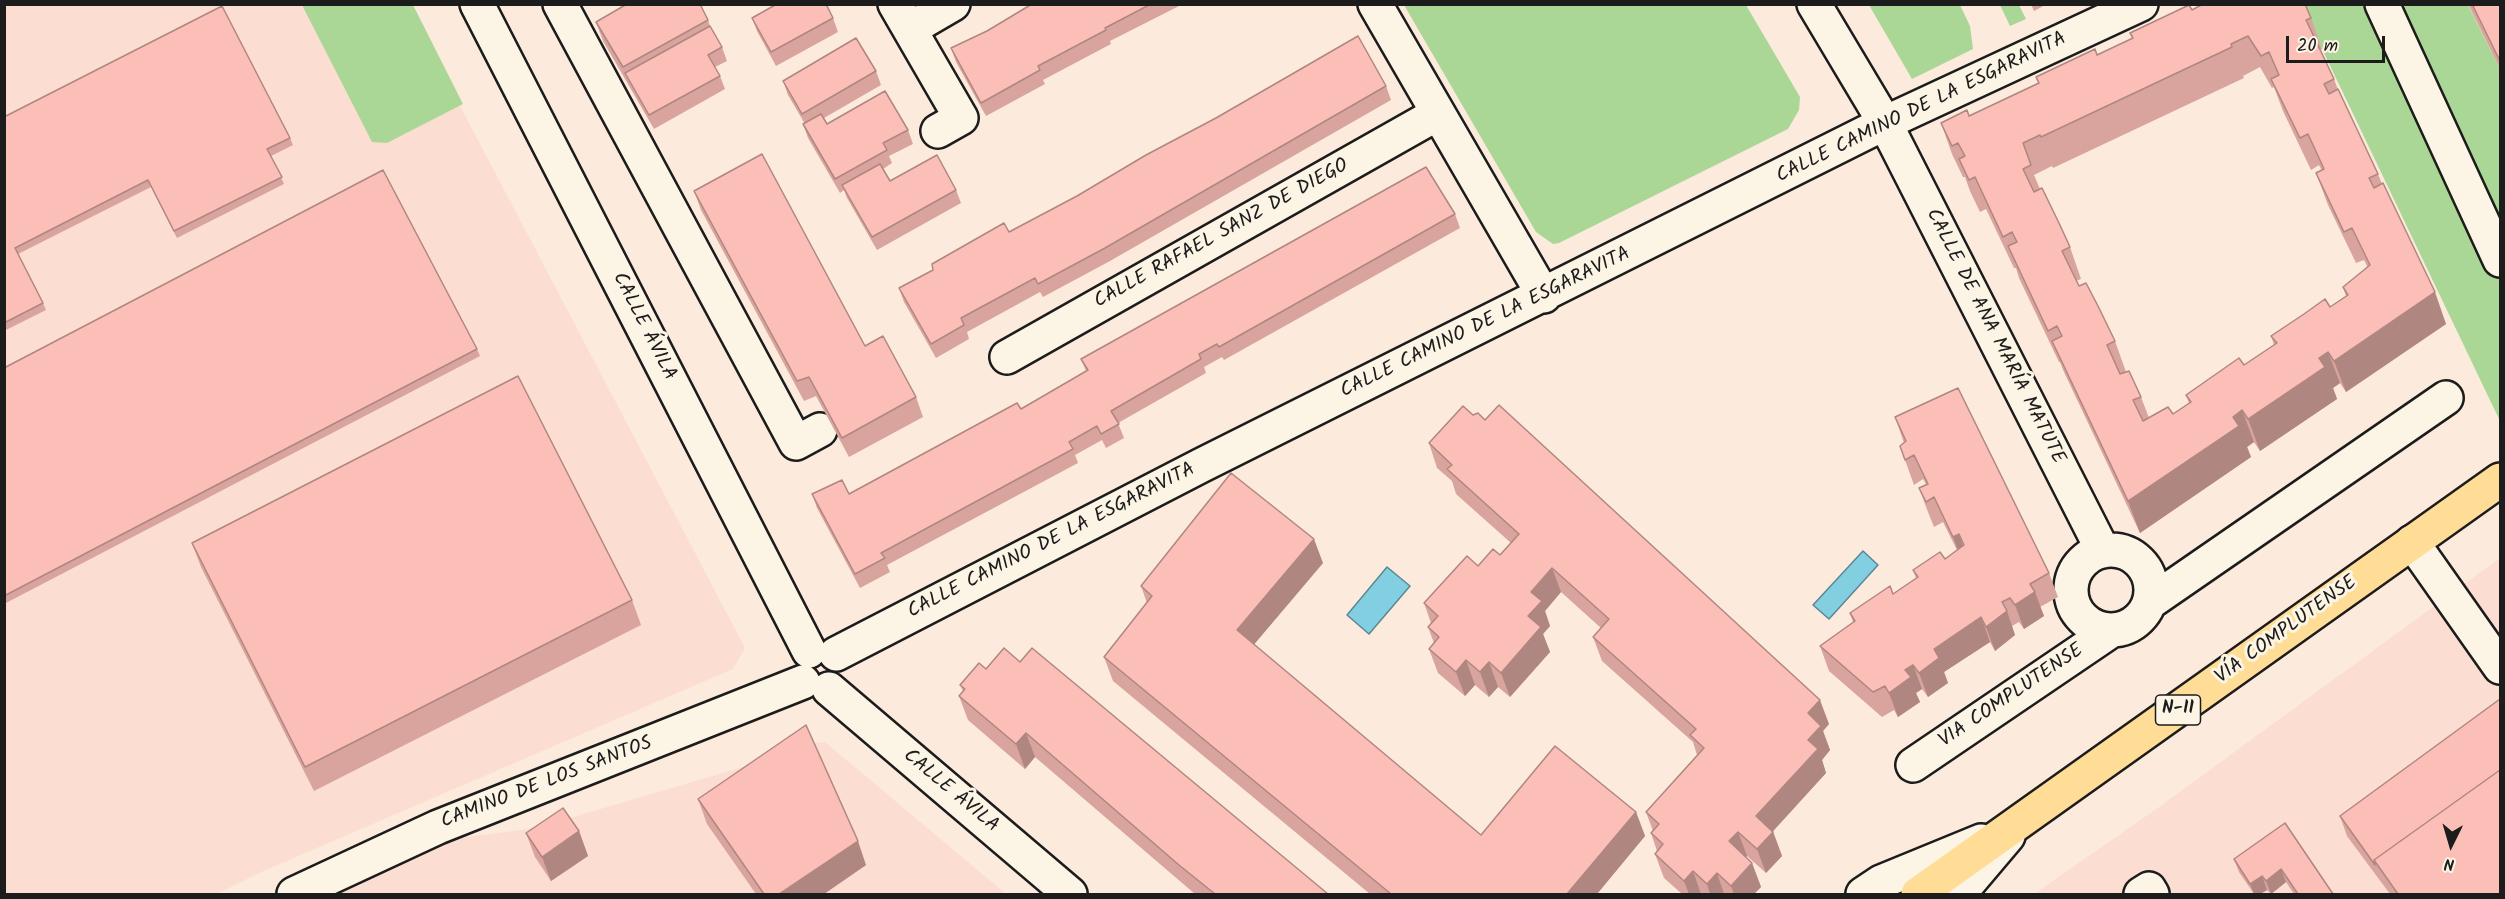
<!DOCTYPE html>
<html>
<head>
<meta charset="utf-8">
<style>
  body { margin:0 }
  #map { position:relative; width:2505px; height:899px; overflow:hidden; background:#fceadc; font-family:Kalam,sans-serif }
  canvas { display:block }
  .frame { position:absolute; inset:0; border:6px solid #1c1c1c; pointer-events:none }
  .north { position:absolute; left:2421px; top:815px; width:60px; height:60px; -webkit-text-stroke:4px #fcf5e5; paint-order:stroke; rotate:185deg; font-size:16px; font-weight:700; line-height:24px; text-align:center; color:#1c1c1c }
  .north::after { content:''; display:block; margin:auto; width:21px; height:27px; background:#1c1c1c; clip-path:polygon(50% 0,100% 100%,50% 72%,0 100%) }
  .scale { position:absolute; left:2286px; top:36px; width:99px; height:27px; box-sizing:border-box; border:3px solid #1c1c1c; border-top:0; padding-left:8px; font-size:18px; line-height:21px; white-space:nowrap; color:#1c1c1c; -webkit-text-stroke:4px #fcf5e5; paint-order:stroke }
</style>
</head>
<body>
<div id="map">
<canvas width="2505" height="899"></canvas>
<div class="frame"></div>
<div class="north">N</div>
<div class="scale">20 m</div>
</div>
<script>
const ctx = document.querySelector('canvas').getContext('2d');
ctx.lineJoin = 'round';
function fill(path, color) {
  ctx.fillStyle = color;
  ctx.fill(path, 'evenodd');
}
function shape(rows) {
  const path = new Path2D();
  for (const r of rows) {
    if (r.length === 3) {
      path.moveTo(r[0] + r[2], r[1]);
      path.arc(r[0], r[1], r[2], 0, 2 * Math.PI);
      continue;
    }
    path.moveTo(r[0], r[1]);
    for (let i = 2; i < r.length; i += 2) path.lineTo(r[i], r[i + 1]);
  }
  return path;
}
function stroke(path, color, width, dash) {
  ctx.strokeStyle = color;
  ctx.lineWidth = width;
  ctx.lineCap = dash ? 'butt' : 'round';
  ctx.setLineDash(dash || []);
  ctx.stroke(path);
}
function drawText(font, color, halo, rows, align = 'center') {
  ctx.font = font + ' Kalam,sans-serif';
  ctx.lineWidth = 6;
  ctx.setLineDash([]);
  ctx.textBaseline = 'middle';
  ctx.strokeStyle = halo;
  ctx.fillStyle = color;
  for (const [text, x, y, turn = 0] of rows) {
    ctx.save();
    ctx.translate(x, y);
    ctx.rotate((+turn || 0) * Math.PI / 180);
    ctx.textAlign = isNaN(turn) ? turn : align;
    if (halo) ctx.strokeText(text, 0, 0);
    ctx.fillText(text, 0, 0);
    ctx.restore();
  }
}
fill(shape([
  [5,5,407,5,745,648,733,669,261,872,217,894,5,894],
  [2500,558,2500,894,2034,894,2155,810],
  [825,742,1006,894,316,894,422,843,536,828,743,767,799,745]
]), '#fcddd1');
fill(shape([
  [302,5,413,5,463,104,387,143,372,142],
  [1404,5,1746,5,1800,97,1799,110,1788,129,1559,243,1553,244,1536,232],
  [1869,5,1960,5,1970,26,1973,49,1912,79],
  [2000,5,2019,5,2026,19,2010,26],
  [2301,5,2468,5,2500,69,2500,418,2499,419]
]), '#abd796');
const water = shape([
  [1863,551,1878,565,1829,619,1813,605,1863,551],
  [1387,567,1410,586,1369,634,1347,615,1387,567]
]);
fill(water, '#83cfe2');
stroke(water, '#5a8793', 1.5);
const street = shape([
  [477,4,809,651],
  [560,4,796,443,820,430],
  [895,4,961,118,938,131],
  [1375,4,1544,296],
  [1814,4,1885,123,2103,551],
  [2382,4,2500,260],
  [910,29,953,4],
  [1007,357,1437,114],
  [2412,542,2500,667],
  [2111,590,40],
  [2149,603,2446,398],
  [836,654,1202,465,1885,123,2141,4],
  [829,689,1070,894],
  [1913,765,2112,630],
  [294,894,438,827,803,682],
  [1863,894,1881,882,1981,841],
  [1959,894,2008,836],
  [2141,894,2149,889,2152,894]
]);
const primary = shape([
  [1918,894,2500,480]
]);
stroke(street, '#1c1c1c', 38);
stroke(primary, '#1c1c1c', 38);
stroke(street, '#fcf5e5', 33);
stroke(primary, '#ffdd96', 33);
fill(shape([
  [1032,4,1183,4,1110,41,1111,44,1043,80,1045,84,986,116,956,62,951,48,987,31],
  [2031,4,2047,4,2034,11],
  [2468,4,2500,4,2500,69],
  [2192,10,2311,18,2322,49,2320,50,2334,79,2338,90,2378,174,2382,184,2446,324,2346,392,2340,383,2333,388,2337,399,2260,451,2254,442,2247,447,2251,457,2140,533,2064,372,2060,362,2059,362,2019,278,2016,268,2014,268,1986,209,1980,212,1970,191,1965,177,1963,177,1952,154,1941,123,1969,116,2038,83,2036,77,2097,55,2132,38,2130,33],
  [2260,67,2272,88,2274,87,2283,111,2311,170,2319,165,2322,171,2316,173,2328,205,2356,263,2364,260,2368,268,2343,287,2346,296,2330,307,2271,336,2274,345,2244,365,2186,395,2189,403,2173,414,2149,418,2141,397,2126,372,2115,341,2079,286,2076,281,2081,279,2070,247,2040,189,2034,175,2052,166,2053,168,2244,78,2243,76],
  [752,18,833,18,838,32,776,66,757,31],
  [708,20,710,26,722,47,727,61,715,67,720,76,725,89,654,129,603,41,596,22],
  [876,71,881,85,824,118,827,124,908,130,913,144,889,156,892,163,883,169,890,181,956,190,961,203,877,250,847,198,844,190,840,193,808,138,803,124,805,124,788,95,783,81],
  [1386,86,1391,100,1110,261,1043,297,1040,292,967,332,969,339,936,358,904,302,899,288,1009,232],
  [4,117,290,138,293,145,271,156,284,184,177,238,151,187,18,254,43,303,46,310,4,331],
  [694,191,865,346,916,397,923,417,849,457,816,396,804,401,701,210],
  [1455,214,1460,228,1224,360,1222,357,1204,367,1206,373,1118,423,1124,438,1106,448,1102,440,1075,455,1078,463,887,565,890,572,860,588,817,508,812,494,849,494,1021,409,1086,371,1081,359],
  [477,349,480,356,4,604,4,368],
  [1473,415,1485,420,1829,724,1823,731,1830,750,1822,760,1826,773,1773,831,1782,856,1766,873,1747,856,1746,857,1752,863,1761,887,1754,894,1682,894,1664,878,1655,854,1657,851,1651,833,1653,831,1646,812,1697,755,1693,742,1602,661,1593,637,1601,628,1561,592,1545,611,1550,626,1543,634,1550,652,1510,697,1498,687,1489,697,1475,685,1465,696,1438,673,1429,649,1434,643,1428,627,1431,623,1424,603,1478,566,1500,555,1511,543,1456,494,1452,481,1437,468,1429,443],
  [1895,417,2049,573,2058,597,2040,607,2044,616,2024,629,2019,622,2012,626,2015,635,1995,651,1990,642,1944,672,1948,683,1928,697,1922,689,1916,693,1920,702,1898,717,1894,710,1882,717,1829,671,1820,646,1853,622,1850,613,1893,594,1916,578,1913,570,1945,559,1957,550,1943,522,1934,527,1928,512,1919,488,1926,484,1923,479,1914,485,1900,446,1904,443],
  [192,543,632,600,641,625,314,791,201,567],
  [1323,563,1254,644,1481,835,1636,812,1645,836,1597,894,1370,894,1113,681,1104,657,1147,603,1141,586],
  [1020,662,1328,894,1195,894,1035,757,1025,769,968,720,959,696,963,691,960,685,986,669],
  [698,799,866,865,824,894,756,894,707,824],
  [2340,816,2500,894,2390,894,2347,836],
  [2285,823,2333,894,2294,894,2286,882,2271,894,2267,890,2260,894,2254,894,2239,872,2234,859],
  [579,831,588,856,551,881,535,857,526,833]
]), '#d8a49d');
fill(shape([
  [2435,292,2446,324,2346,392,2334,361],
  [2328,352,2340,383,2333,388,2337,399,2260,451,2248,419,2319,358],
  [2242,410,2254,442,2247,447,2251,457,2140,533,2128,501,2233,417],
  [1959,534,1967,558,1962,562,1953,537],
  [1314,539,1323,563,1246,654,1237,630],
  [1552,568,1561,592,1545,611,1550,626,1543,634,1550,652,1510,697,1501,673,1528,616,1531,592],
  [2035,592,2044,616,2024,629,2015,605],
  [2007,611,2015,635,1995,651,1986,627],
  [1981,617,1990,642,1944,672,1948,683,1928,697,1919,673,1934,649],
  [1466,660,1475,685,1465,696,1456,672],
  [1489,662,1498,687,1489,697,1480,672],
  [1913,665,1922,689,1916,693,1920,702,1898,717,1889,693,1905,670],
  [1820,700,1829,724,1823,731,1830,750,1822,760,1826,773,1765,840,1756,816,1808,740,1808,713],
  [1026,733,1035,757,1025,769,1016,744],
  [1636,812,1645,836,1597,894,1567,894],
  [579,831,588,856,551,881,542,857],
  [1738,832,1747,856,1738,866,1729,841],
  [1773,832,1782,856,1766,873,1757,849],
  [858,841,866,865,824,894,779,894],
  [1752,863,1761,887,1754,894,1734,894,1731,886],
  [2281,869,2286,882,2271,894,2266,881],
  [1693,871,1701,894,1689,894,1684,881],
  [1717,873,1724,894,1710,894,1707,884],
  [2262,876,2267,890,2260,894,2254,894,2250,884]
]), '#b08680');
const building = shape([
  [627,4,700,4,708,20,623,67,596,22,627,4],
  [777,4,826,4,833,18,771,52,752,18,777,4],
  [1032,4,1151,4,1105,28,1106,30,1038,66,1040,70,981,103,951,48,987,31,1032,4],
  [2203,4,2305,4,2311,18,2306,20,2334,79,2324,84,2329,94,2338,89,2378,174,2369,178,2374,188,2383,183,2435,292,2334,361,2328,352,2319,358,2325,367,2248,419,2242,410,2233,417,2239,426,2128,501,2052,341,2062,336,2057,326,2048,331,2008,246,2017,242,2012,232,2003,237,1975,177,1969,180,1959,159,1965,156,1958,143,1952,146,1941,123,1967,110,1969,116,2039,83,2036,77,2095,49,2097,55,2133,38,2130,33,2189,5,2192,10,2203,4],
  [2248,36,2261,56,2269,52,2279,75,2271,79,2300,138,2308,134,2324,169,2316,173,2344,232,2352,228,2370,265,2343,287,2348,295,2330,307,2325,299,2304,314,2271,336,2277,343,2244,365,2239,358,2186,395,2191,402,2173,414,2168,407,2143,421,2133,400,2141,397,2129,371,2120,374,2107,345,2115,341,2098,306,2086,283,2079,286,2062,251,2070,247,2059,223,2042,188,2034,192,2023,169,2031,165,2023,143,2040,135,2041,137,2232,47,2231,44,2248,36],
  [2472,4,2500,4,2500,61,2472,4],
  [222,6,290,138,267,149,282,177,174,231,148,180,15,248,43,303,4,323,4,117,222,6],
  [710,26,722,47,708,55,720,76,649,115,625,73,710,26],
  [1358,36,1386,86,1105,248,1038,284,1035,278,961,318,964,325,931,344,899,288,933,270,932,264,1004,223,1009,232,1077,196,1146,155,1216,118,1358,36],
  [856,38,876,71,802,114,783,81,856,38],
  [885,91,908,130,883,143,887,150,835,179,803,124,821,114,827,124,885,91],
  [762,154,865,346,883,336,916,397,842,438,809,377,797,381,694,191,762,154],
  [937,155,956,190,872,237,842,185,880,164,890,181,937,155],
  [1426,167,1455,214,1219,347,1217,344,1199,354,1201,359,1111,411,1119,424,1101,434,1097,426,1069,442,1073,449,881,553,885,558,855,574,812,494,842,480,849,494,1017,403,1021,409,1088,370,1081,359,1426,167],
  [383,170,477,349,4,596,4,368,383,170],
  [518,376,632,600,305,767,192,543,518,376],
  [1958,388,2049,573,2030,584,2035,592,2015,605,2010,598,2002,602,2007,611,1986,627,1981,617,1934,649,1939,658,1919,673,1913,665,1905,670,1911,677,1889,693,1885,686,1873,692,1820,646,1855,621,1850,613,1890,586,1893,594,1918,577,1913,570,1940,552,1945,559,1964,545,1959,534,1953,537,1934,497,1926,502,1919,488,1928,484,1914,455,1905,460,1900,446,1906,441,1895,417,1958,388],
  [1499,405,1820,700,1808,713,1821,726,1808,740,1818,749,1756,816,1773,832,1757,849,1738,832,1729,841,1752,863,1731,886,1717,873,1707,884,1693,871,1684,881,1655,854,1663,844,1651,833,1659,824,1646,812,1704,748,1690,735,1696,729,1593,637,1609,619,1552,568,1531,592,1542,601,1528,616,1541,627,1501,673,1489,662,1480,672,1466,660,1456,672,1429,649,1439,637,1428,627,1438,616,1424,603,1467,556,1478,566,1493,549,1500,555,1519,534,1447,469,1452,465,1429,443,1463,406,1473,415,1478,413,1485,420,1499,405],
  [1231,473,1314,539,1237,630,1481,835,1555,746,1636,812,1567,894,1391,894,1104,657,1152,596,1141,586,1231,473],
  [1004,648,1020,662,1032,648,1328,894,1215,894,1179,865,1026,733,1016,744,959,696,965,689,960,685,979,663,986,669,1004,648],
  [2500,699,2500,770,2374,860,2375,865,2340,816,2500,699],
  [806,725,858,841,779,894,764,894,698,799,806,725],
  [2500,770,2500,894,2398,894,2374,860,2500,770],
  [563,808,579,831,542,857,526,833,563,808],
  [2285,823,2333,894,2298,894,2281,869,2266,881,2262,876,2250,884,2234,859,2285,823]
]);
fill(building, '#fbbfb7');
stroke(building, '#b08680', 1.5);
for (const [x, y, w] of [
  [2178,710,45]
]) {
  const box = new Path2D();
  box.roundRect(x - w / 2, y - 15, w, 30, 4.5);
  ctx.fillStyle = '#fcf5e5';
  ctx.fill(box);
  stroke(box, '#1c1c1c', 1.5);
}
drawText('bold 18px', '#1c1c1c', null, [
  ["N-II",2178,710]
]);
drawText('20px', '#1c1c1c', '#fcf5e5', [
  ["CALLE CAMINO DE LA ESGARAVITA",1922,109,-26],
  ["CALLE RAFAEL SANZ DE DIEGO",1222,235,-29],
  ["CALLE CAMINO DE LA ESGARAVITA",1486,324,-26],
  ["CALLE ÁVILA",643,327,63],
  ["CALLE DE ANA MARÍA MATUTE",1994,337,63],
  ["CALLE CAMINO DE LA ESGARAVITA",1052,542,-27],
  ["VÍA COMPLUTENSE",2287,631,-36],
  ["VIA COMPLUTENSE",2012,697,-34],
  ["CAMINO DE LOS SANTOS",547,784,-21],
  ["CALLE ÁVILA",950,792,40]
]);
</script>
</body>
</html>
